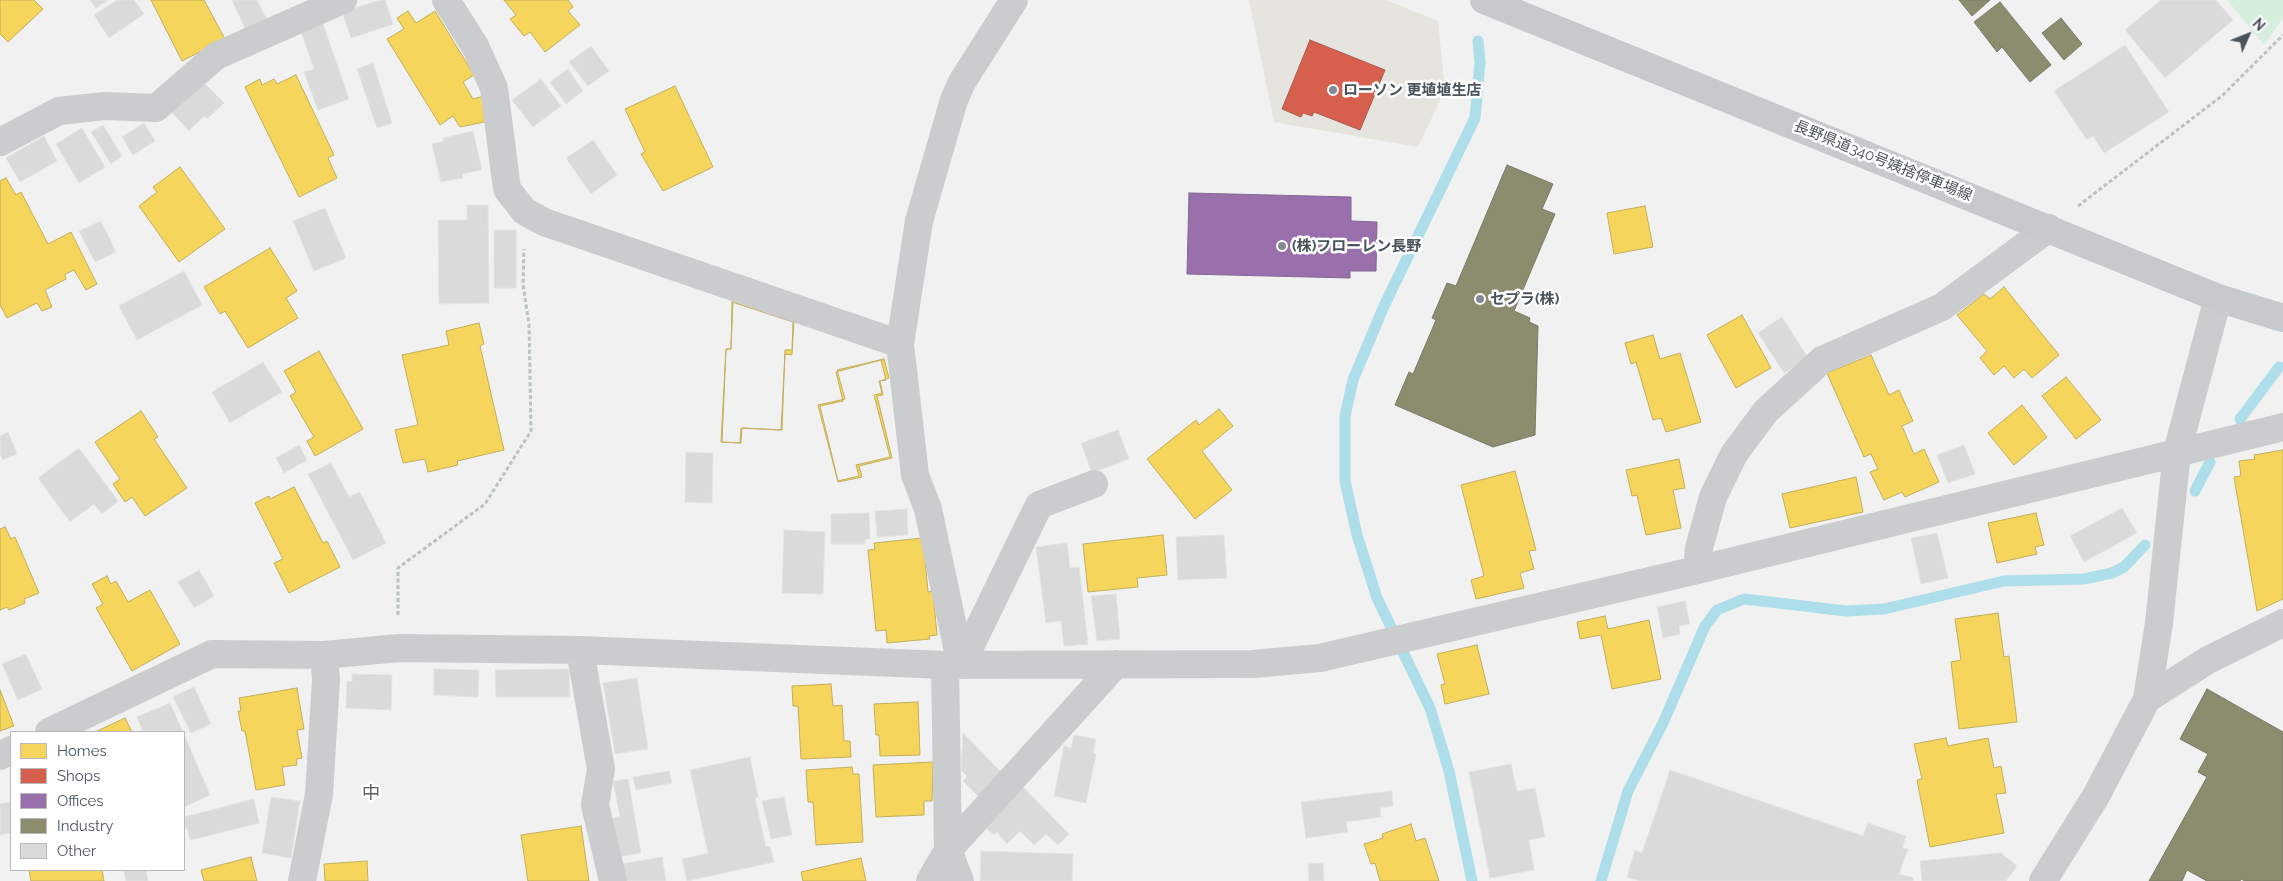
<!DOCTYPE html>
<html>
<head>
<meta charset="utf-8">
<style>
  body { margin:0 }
  #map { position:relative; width:2283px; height:881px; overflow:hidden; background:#f1f1f1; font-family:Raleway,sans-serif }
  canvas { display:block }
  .legend { position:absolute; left:10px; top:731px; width:175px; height:140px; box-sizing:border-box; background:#fff; border:1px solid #b6babd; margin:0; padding:6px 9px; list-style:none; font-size:15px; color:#49535b }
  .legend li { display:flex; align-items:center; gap:10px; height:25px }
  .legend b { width:25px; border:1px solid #b6babd }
  .north { position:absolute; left:2223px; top:10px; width:50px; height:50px; -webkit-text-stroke:4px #fff; paint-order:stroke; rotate:46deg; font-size:14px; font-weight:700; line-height:20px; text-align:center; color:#49535b }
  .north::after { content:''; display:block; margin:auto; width:18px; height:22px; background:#49535b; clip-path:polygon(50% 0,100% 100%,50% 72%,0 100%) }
</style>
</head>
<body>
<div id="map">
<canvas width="2283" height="881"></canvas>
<ul class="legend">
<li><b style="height:14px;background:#f6d55c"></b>Homes</li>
<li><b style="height:14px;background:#d6604d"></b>Shops</li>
<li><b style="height:14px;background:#9970ab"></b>Offices</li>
<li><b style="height:14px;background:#8c8c6e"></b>Industry</li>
<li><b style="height:14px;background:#dadadb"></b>Other</li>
</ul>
<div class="north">N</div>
</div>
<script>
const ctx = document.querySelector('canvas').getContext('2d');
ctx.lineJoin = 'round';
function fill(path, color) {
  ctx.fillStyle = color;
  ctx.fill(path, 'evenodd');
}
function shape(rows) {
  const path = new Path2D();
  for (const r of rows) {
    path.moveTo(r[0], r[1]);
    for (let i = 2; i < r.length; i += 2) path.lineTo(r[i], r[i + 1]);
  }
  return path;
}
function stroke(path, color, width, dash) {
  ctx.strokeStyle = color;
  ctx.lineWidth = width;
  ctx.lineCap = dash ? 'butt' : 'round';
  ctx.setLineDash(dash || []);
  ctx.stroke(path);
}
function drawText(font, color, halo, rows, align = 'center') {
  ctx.font = font + ' Raleway,"Noto Sans JP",sans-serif';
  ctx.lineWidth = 5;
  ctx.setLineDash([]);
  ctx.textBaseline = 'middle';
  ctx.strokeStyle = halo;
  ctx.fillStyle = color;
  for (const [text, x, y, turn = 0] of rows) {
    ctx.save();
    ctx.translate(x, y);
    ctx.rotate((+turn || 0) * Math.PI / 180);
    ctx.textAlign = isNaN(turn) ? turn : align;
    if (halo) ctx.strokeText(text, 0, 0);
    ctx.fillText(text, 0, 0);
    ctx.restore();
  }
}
fill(shape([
  [1249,0,1386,0,1438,21,1445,90,1418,147,1274,122]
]), '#e5e4df');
fill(shape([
  [2227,0,2283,0,2283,18,2264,45]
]), '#d7eedf');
const homes = shape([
  [0,0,34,0,43,9,8,42,0,34,0,0],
  [151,0,204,0,225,39,182,61,151,0],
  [504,0,568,0,573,7,568,11,580,25,545,52,530,32,524,36,510,19,516,15,504,0],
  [408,11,416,23,435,11,474,75,463,82,473,99,484,96,489,121,460,127,453,116,440,125,387,39,404,29,397,18,408,11],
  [296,75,334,155,328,158,337,178,299,197,245,87,260,79,262,85,274,79,277,84,296,75],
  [675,86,713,167,663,191,641,154,645,152,625,109,675,86],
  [180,167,225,229,179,262,139,206,157,192,153,187,180,167],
  [6,178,16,195,21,192,48,244,71,232,97,284,86,290,74,270,65,274,66,279,45,290,52,307,42,311,37,303,7,318,0,305,0,181,6,178],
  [1645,206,1653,247,1614,254,1607,213,1645,206],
  [270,248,297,291,286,298,298,318,248,348,225,311,220,314,204,287,270,248],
  [2004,287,2059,355,2032,378,2024,369,2014,378,2004,366,1994,375,1980,358,1987,351,1957,315,1984,294,1990,299,2004,287],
  [733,300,794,321,792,355,785,354,781,430,741,428,740,443,721,442,726,349,731,349,733,300],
  [732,302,793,322,792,350,785,350,782,430,742,428,741,443,722,442,726,349,731,349,732,302],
  [1742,315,1771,368,1736,388,1707,335,1742,315],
  [479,323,484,344,480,346,504,450,457,461,458,465,428,472,425,459,403,463,395,430,418,425,402,355,449,345,446,331,479,323],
  [1653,335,1660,359,1680,353,1701,422,1666,432,1661,418,1653,420,1636,362,1631,364,1625,343,1653,335],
  [319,351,363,429,315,456,307,441,314,437,290,396,296,392,284,371,319,351],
  [1871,355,1889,395,1899,390,1913,421,1902,426,1914,454,1924,449,1939,482,1905,497,1902,492,1884,500,1870,472,1878,469,1871,454,1864,457,1827,373,1871,355],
  [884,359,889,378,880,381,883,395,877,396,892,458,859,466,862,477,838,482,818,405,845,399,837,370,884,359],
  [881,360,886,380,879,381,882,393,874,395,890,457,856,465,859,476,838,481,820,406,843,401,836,372,881,360],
  [2066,377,2101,420,2076,439,2042,396,2066,377],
  [2022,405,2047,437,2014,465,1988,433,2022,405],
  [1219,409,1233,426,1202,451,1232,490,1195,519,1147,459,1196,420,1199,425,1219,409],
  [141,411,158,437,154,439,187,488,145,516,132,497,125,502,113,484,120,479,95,442,141,411],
  [2283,450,2283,599,2257,611,2234,477,2241,476,2239,461,2255,459,2254,455,2283,450],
  [1679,459,1685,488,1673,490,1681,528,1646,535,1637,495,1632,496,1626,470,1679,459],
  [1515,471,1536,550,1529,551,1534,569,1520,573,1524,588,1476,599,1471,580,1484,576,1461,485,1515,471],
  [1856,477,1863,512,1790,528,1782,494,1856,477],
  [294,487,323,543,327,541,340,567,289,593,274,563,283,559,255,503,269,496,270,499,294,487],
  [2036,513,2044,545,2035,547,2037,554,1997,563,1988,523,2036,513],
  [5,527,11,539,15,537,39,593,24,599,25,603,9,610,7,607,0,610,0,529,5,527],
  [1163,535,1167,575,1137,578,1138,587,1088,592,1083,544,1163,535],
  [923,538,928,592,933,591,937,635,929,636,930,639,887,643,886,630,876,631,868,550,875,549,874,543,923,538],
  [107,576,111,584,116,581,128,602,150,590,180,644,132,671,96,608,103,604,92,584,107,576],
  [1998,613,2004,657,2009,656,2017,722,1959,729,1951,662,1961,660,1955,619,1998,613],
  [1605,616,1608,629,1649,620,1661,679,1612,689,1601,635,1580,639,1577,622,1605,616],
  [1477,645,1489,694,1445,704,1441,685,1445,684,1437,654,1477,645],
  [831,684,833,706,842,705,844,741,850,741,851,757,801,759,798,706,793,706,792,686,831,684],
  [297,688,304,729,297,730,302,758,296,759,297,765,282,767,285,785,256,790,245,731,242,731,238,711,241,711,239,698,297,688],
  [0,690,14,726,0,731,0,690],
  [918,702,920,755,880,756,879,735,876,735,874,704,918,702],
  [125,718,132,732,95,732,125,718],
  [1946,738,1948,746,1988,738,1994,768,2001,766,2006,793,1996,794,2004,833,1930,847,1917,780,1922,779,1914,744,1946,738],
  [933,762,932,801,924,801,924,815,876,817,873,765,933,762],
  [852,767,853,774,859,774,863,842,816,845,813,802,808,802,806,770,852,767],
  [1411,824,1416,841,1425,838,1439,881,1380,881,1375,863,1371,864,1364,844,1383,838,1382,834,1411,824],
  [581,826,589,881,528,881,521,835,581,826],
  [251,857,257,881,204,881,201,870,251,857],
  [861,858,866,881,803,881,801,872,861,858],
  [367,861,368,881,325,881,324,864,367,861],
  [29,870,102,870,104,881,31,881,29,870]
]);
fill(homes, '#f6d55c');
stroke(homes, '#c2ae5c', 1);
const shops = shape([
  [1310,40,1385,70,1360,130,1314,112,1312,116,1303,113,1301,117,1282,109,1310,40]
]);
fill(shops, '#d6604d');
stroke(shops, '#ac5c51', 1);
const offices = shape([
  [1189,193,1351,197,1351,221,1377,222,1376,271,1350,271,1350,278,1187,274,1189,193]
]);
fill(offices, '#9970ab');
stroke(offices, '#816793', 1);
const industry = shape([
  [1959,0,1990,0,1972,16,1959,0],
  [2000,2,2051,65,2030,82,2002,47,1997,52,1974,22,2000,2],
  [2061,18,2082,44,2064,60,2042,33,2061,18],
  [1507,165,1553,184,1542,209,1555,214,1514,311,1530,318,1529,322,1538,326,1535,435,1493,447,1395,405,1409,372,1413,374,1436,320,1432,318,1447,283,1456,286,1507,165],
  [2207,689,2283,732,2283,881,2245,881,2241,879,2240,881,2207,881,2187,870,2182,881,2149,881,2207,777,2198,772,2208,754,2180,739,2207,689]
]);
fill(industry, '#8c8c6e');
stroke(industry, '#787b68', 1);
stroke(shape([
  [2240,419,2279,367],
  [2195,491,2210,462],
  [1472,881,1449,771,1430,708,1377,598,1357,535,1345,481,1345,416,1353,380,1384,306,1475,118,1480,62,1478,41],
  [1601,881,1628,791,1663,723,1705,626,1717,610,1744,599,1846,611,1884,609,2004,581,2084,579,2112,573,2124,567,2145,545]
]), '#aedee9', 11);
const building = shape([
  [90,0,108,0,96,8,90,0],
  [117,0,134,0,144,14,109,38,94,15,117,0],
  [232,0,257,0,267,20,246,30,232,0],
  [380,0,385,0,393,24,351,38,342,12,380,0],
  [2161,0,2216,0,2233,20,2165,78,2125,30,2161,0],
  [322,21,349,99,318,110,304,72,314,69,300,29,322,21],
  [2125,45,2169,112,2104,153,2093,136,2087,140,2054,91,2125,45],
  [591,46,609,71,588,86,569,62,591,46],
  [373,63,392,123,377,128,357,69,373,63],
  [568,69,583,91,566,104,550,82,568,69],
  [541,79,561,106,533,127,512,100,541,79],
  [201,80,224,103,207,119,204,116,189,131,170,110,201,80],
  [144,123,155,141,133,155,122,137,144,123],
  [103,125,122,156,111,164,91,132,103,125],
  [82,128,105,167,79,183,56,144,82,128],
  [473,131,482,170,462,174,463,178,441,182,432,144,444,141,443,138,473,131],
  [44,136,57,161,20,182,6,158,44,136],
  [593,140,617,175,591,194,566,158,593,140],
  [467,205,488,205,489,303,439,304,438,220,467,220,467,205],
  [325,208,346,258,314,271,293,221,325,208],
  [101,221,116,252,95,262,79,231,101,221],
  [494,230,516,230,516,288,494,288,494,230],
  [184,271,202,305,137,340,119,306,184,271],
  [1782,317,1808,358,1784,373,1758,333,1782,317],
  [263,362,282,392,230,423,212,392,263,362],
  [1118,430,1129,459,1092,473,1081,443,1118,430],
  [8,432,17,454,3,460,0,454,0,436,8,432],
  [299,445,307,460,284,473,276,458,299,445],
  [1964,445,1975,474,1948,483,1937,455,1964,445],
  [79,448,118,501,102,514,94,504,70,522,38,478,79,448],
  [686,452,713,453,712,503,685,502,686,452],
  [331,463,349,497,360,492,386,543,353,560,308,474,331,463],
  [2122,508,2137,533,2084,562,2070,536,2122,508],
  [907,509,908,535,877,537,875,511,907,509],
  [869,513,870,539,865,539,865,544,831,544,831,514,869,513],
  [784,530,825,532,823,594,782,593,784,530],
  [1937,533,1948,578,1921,584,1911,538,1937,533],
  [1224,535,1227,578,1178,580,1176,537,1224,535],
  [1067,543,1070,568,1079,567,1088,644,1064,646,1061,621,1046,623,1036,547,1067,543],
  [199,570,214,596,194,608,178,582,199,570],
  [1116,594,1120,639,1097,641,1091,596,1116,594],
  [1685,601,1690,624,1679,626,1680,634,1663,638,1657,607,1685,601],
  [26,654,42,689,18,700,2,664,26,654],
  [434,669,479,670,478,697,434,695,434,669],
  [569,669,570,697,496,697,495,670,569,669],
  [352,674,392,675,391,710,346,708,347,681,352,682,352,674],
  [637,678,648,749,615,754,603,683,637,678],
  [194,687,211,724,191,733,173,697,194,687],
  [170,703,183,732,143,732,137,717,170,703],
  [963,733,1002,773,979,797,963,781,967,776,961,770,963,733],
  [184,734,210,795,184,807,184,734],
  [1074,735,1096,739,1093,753,1096,754,1086,803,1054,796,1064,746,1071,748,1074,735],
  [750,757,758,797,755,798,766,847,770,846,774,862,687,881,682,859,708,853,690,770,750,757],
  [1511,764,1517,791,1535,788,1545,837,1529,840,1534,870,1490,878,1469,772,1511,764],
  [1670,770,1863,836,1868,823,1906,836,1902,848,1908,849,1899,874,1914,878,1913,881,1640,881,1627,877,1635,850,1642,853,1670,770],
  [669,771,672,783,636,790,633,777,669,771],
  [628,779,641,853,615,857,608,819,620,817,613,781,628,779],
  [1023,787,1069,834,1058,845,1046,834,1034,845,1020,831,1007,844,997,832,994,835,983,826,1023,787],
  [1392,791,1393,806,1380,808,1381,817,1346,822,1348,832,1306,838,1301,802,1392,791],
  [271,797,300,801,291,858,262,853,271,797],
  [784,797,792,835,771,839,762,801,784,797],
  [254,799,259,823,190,840,187,828,184,829,184,817,254,799],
  [11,802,11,833,0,835,0,804,11,802],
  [981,851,1073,854,1072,881,980,881,981,851],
  [2001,853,2017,866,2006,881,1922,881,1920,861,2001,853],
  [662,857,666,881,623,881,621,864,662,857],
  [1323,863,1324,881,1309,881,1308,864,1323,863],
  [124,870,146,870,148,881,126,881,124,870]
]);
fill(building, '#dadadb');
stroke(building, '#e2e3e3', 1);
stroke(shape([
  [2078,206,2223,95,2283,35],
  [398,615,398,568,485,504,531,431,529,324,523,285,524,249]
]), '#b9c4c0', 3, [4, 2.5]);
stroke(shape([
  [446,0,475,46,494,88,507,189,524,211,544,222,900,344],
  [0,142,59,111,105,106,156,108,216,56,343,0],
  [1697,570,1699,548,1713,497,1734,454,1766,411,1822,360,1942,307,2049,228],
  [580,650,601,769,595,805,613,881],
  [945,665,948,850,960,881],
  [961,665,928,509,915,475,900,344,919,221,954,100,962,82,1014,0],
  [961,665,1039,505,1094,484],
  [2147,699,2208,660,2283,623],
  [49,732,212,654,324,655,399,648,580,650,945,665,1253,664,1320,658,1697,570,2283,427],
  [0,756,11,750],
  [302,881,319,794,326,680,324,655],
  [930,881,948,850,1116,664],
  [2043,881,2096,796,2147,699,2159,623,2177,452,2218,298]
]), '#cbccce', 28);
stroke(shape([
  [1484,0,2218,298,2283,318]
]), '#c7cacc', 28);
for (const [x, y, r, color] of [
  [1333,90,5,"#848a90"],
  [1282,246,5,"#848a90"],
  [1480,299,5,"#848a90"]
]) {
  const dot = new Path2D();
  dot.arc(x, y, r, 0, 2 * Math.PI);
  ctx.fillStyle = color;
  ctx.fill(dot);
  stroke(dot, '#fff', 2);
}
drawText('bold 15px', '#49535b', '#fff', [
  ["ローソン 更埴埴生店",1343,90],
  ["(株)フローレン長野",1292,246],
  ["セプラ(株)",1490,299]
], 'left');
drawText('15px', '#49535b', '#fff', [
  ["長野県道340号姨捨停車場線",1883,161,22]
]);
drawText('18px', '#5c6064', '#fff', [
  ["中",371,794]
]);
</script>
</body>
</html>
